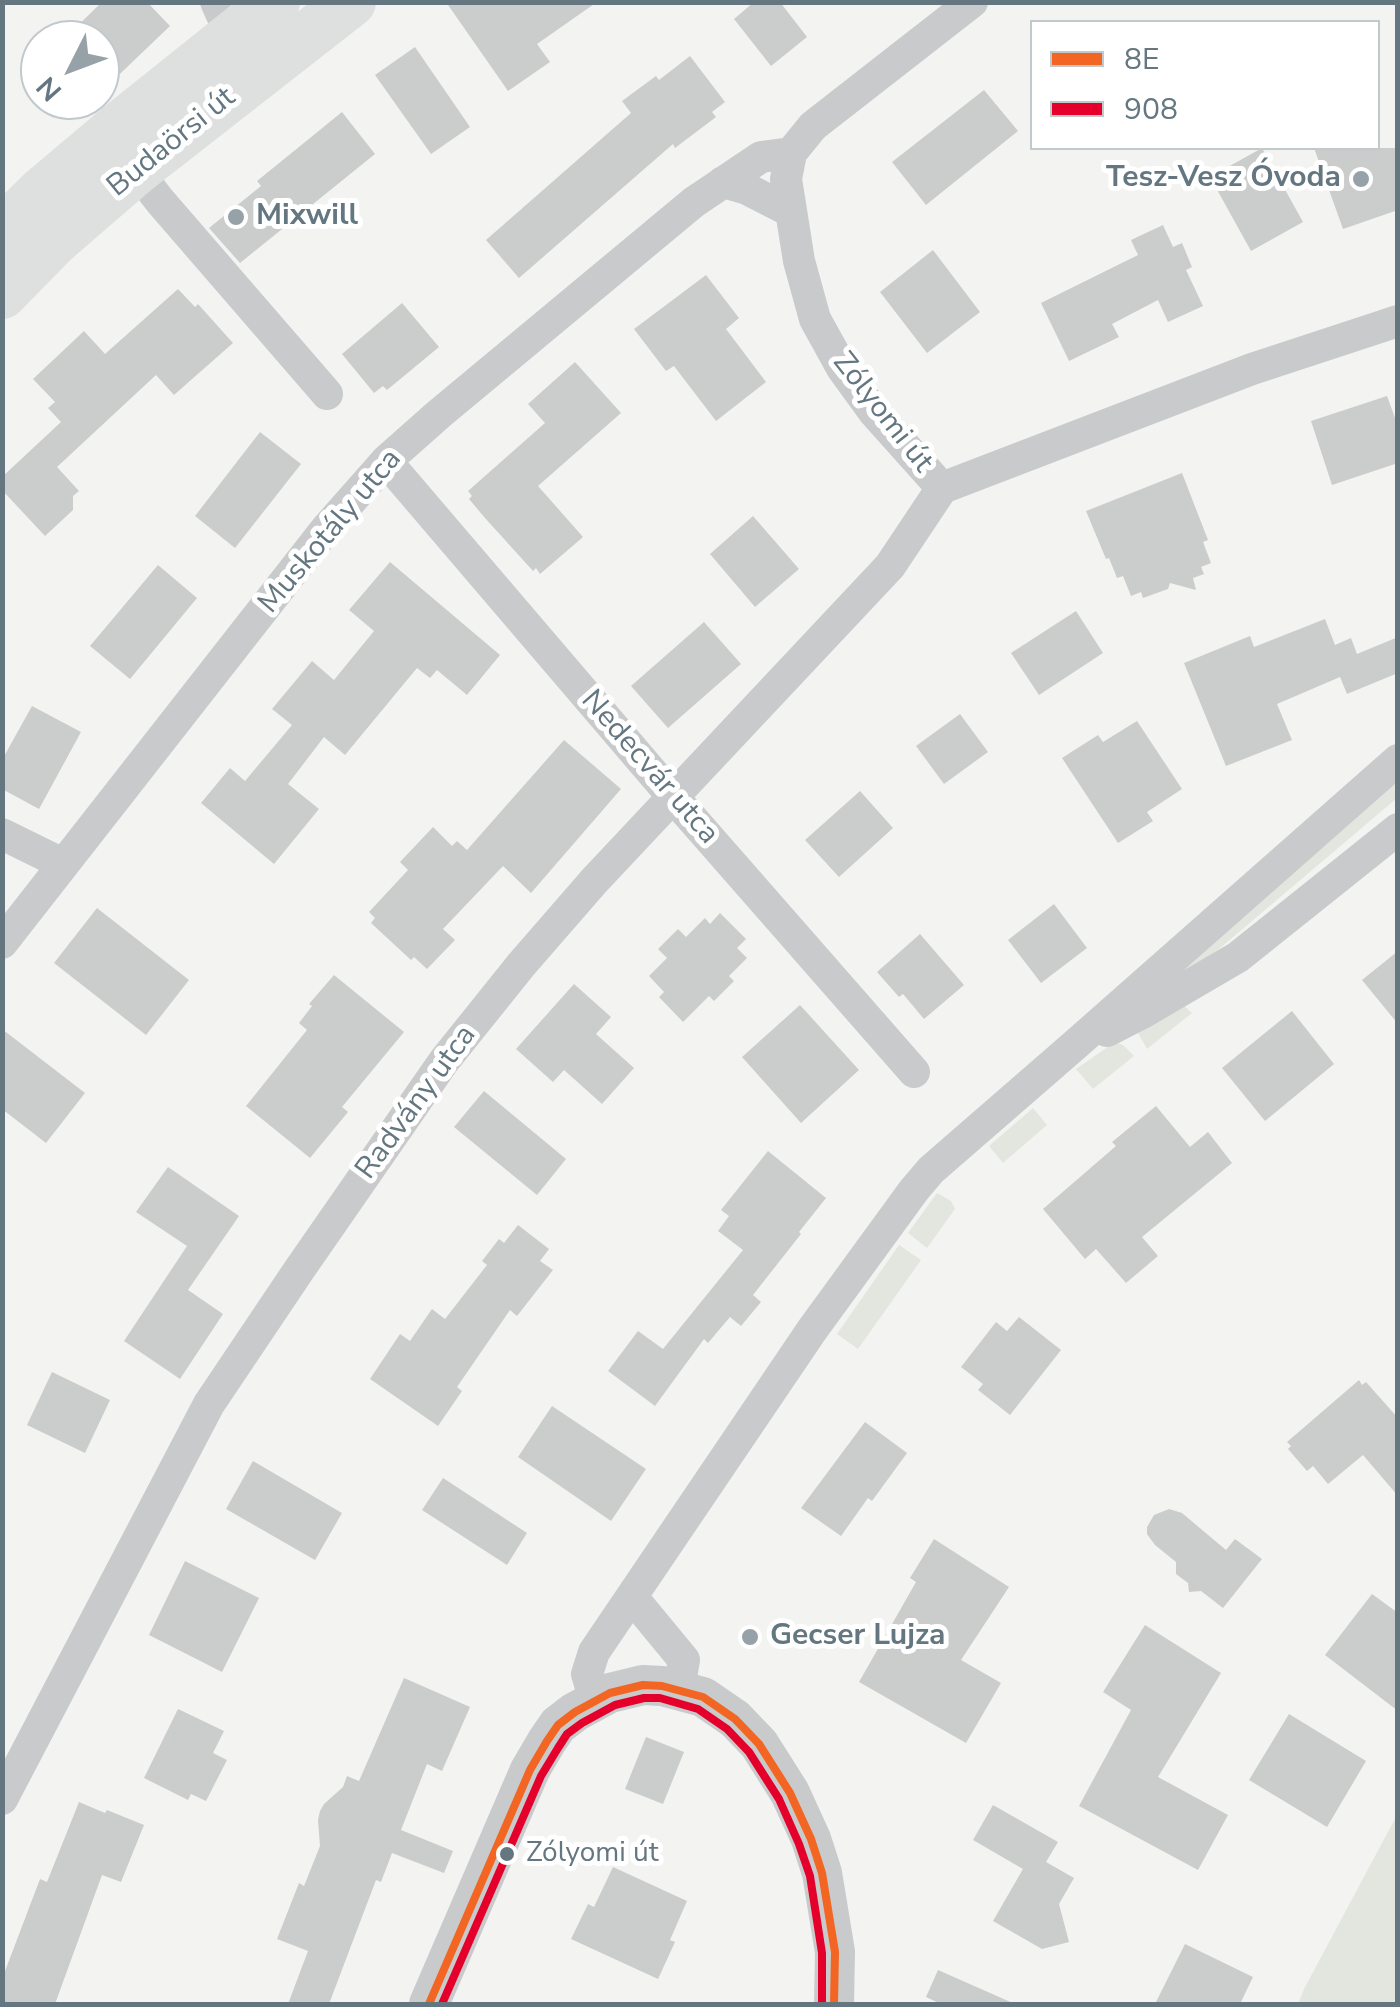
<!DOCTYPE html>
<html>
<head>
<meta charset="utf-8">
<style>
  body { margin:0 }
  #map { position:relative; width:1400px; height:2007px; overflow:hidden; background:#f3f3f1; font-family:"Nunito Sans",sans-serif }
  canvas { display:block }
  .frame { position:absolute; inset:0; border:5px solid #647780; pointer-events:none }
  .legend { position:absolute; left:1030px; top:20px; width:350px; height:130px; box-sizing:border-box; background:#fff; border:2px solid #c1c9cc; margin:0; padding:12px 18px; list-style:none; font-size:30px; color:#647780 }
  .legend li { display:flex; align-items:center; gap:20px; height:50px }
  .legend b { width:50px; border:2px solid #c1c9cc }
  .north { position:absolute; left:20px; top:20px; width:100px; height:100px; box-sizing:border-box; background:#fff; border:2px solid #c1c9cc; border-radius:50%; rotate:228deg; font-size:28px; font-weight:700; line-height:40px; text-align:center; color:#647780 }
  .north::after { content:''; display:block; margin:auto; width:35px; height:45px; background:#96a2a8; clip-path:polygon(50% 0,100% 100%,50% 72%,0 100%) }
</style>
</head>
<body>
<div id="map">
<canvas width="1400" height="2007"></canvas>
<div class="frame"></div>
<ul class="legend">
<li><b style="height:12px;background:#f26522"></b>8E</li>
<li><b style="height:12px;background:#e4002b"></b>908</li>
</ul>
<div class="north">N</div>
</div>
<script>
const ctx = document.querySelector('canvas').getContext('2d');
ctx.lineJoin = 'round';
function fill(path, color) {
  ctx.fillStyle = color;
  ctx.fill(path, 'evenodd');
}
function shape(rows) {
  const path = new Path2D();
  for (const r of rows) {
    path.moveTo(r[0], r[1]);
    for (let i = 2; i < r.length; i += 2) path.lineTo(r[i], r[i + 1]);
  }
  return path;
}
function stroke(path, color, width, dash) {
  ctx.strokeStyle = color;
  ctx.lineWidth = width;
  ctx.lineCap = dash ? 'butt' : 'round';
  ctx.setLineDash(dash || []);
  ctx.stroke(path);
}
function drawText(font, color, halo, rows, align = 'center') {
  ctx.font = font + ' "Nunito Sans",sans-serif';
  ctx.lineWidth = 10;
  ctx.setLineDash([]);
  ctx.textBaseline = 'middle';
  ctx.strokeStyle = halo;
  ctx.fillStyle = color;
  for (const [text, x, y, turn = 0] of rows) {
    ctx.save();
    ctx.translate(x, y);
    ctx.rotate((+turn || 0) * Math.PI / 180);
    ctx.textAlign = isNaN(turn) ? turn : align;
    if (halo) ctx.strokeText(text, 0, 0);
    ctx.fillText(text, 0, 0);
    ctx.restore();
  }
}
fill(shape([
  [1397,773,1397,798,1206,960,1156,991],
  [1184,1006,1192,1013,1147,1049,1137,1031],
  [1115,1042,1123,1045,1134,1056,1093,1089,1076,1069],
  [1033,1108,1047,1125,1003,1163,989,1146],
  [937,1193,951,1201,955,1209,927,1248,908,1233],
  [899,1245,921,1260,858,1349,837,1334],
  [1397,1815,1397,2004,1298,2004,1304,1989]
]), '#e3e6df');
fill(shape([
  [102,2,147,2,170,26,100,93,100,40,63,40],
  [446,2,597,2,537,44,550,62,508,91],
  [754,2,780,2,807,37,771,66,734,19],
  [415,47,470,127,431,154,375,75],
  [690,56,725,102,712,112,716,117,675,148,673,144,519,278,486,240,631,113,622,101,656,76,659,80],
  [984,90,1018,131,926,205,892,162],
  [342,112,375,154,240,263,209,228,261,186,257,181],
  [1262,148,1303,222,1251,251,1210,177],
  [1314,148,1398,148,1398,210,1343,229],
  [1163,225,1173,247,1182,243,1192,267,1186,270,1203,306,1168,322,1158,300,1112,324,1119,337,1069,361,1041,303,1138,255,1131,240],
  [933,250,980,312,927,353,880,292],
  [706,275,739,318,726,329,766,382,716,421,674,366,666,371,634,329],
  [178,289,195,307,198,304,233,343,174,395,156,375,57,467,79,491,73,496,73,510,45,536,2,490,2,477,61,422,48,408,55,402,33,379,84,331,105,354],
  [402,303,439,347,387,390,383,386,374,393,342,354],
  [575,362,621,413,538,486,583,537,540,574,536,568,533,571,485,518,469,499,472,496,468,491,545,423,528,404],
  [1387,396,1398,426,1398,463,1332,485,1311,421],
  [260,432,301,464,235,548,195,516],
  [1182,473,1208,540,1203,542,1211,563,1201,567,1204,574,1193,578,1196,590,1170,583,1168,589,1143,598,1141,592,1131,596,1123,576,1117,578,1109,558,1106,559,1086,511],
  [753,516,799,569,755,607,710,554],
  [390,562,500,655,467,695,437,670,430,678,417,668,345,755,324,737,288,784,319,809,274,864,201,803,230,768,245,781,292,725,272,709,312,661,334,680,374,631,349,610],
  [158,565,197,598,130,679,90,646],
  [1076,611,1103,653,1039,695,1011,653],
  [1325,619,1335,645,1351,638,1357,654,1398,637,1398,673,1347,694,1340,677,1277,704,1292,740,1226,766,1184,663,1250,636,1254,647],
  [704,622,741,664,668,728,631,686],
  [32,706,81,732,39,809,2,789,2,760],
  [960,714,988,752,944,784,916,746],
  [1137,721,1182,789,1147,812,1153,821,1118,843,1062,758,1098,735,1103,742],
  [564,740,621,789,531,893,503,866,443,929,455,940,427,969,414,957,411,960,371,923,375,918,369,912,408,870,400,862,433,827,452,846,457,841,467,850],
  [860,791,893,828,839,877,805,840],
  [1054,904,1087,948,1041,983,1008,940],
  [97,908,189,980,146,1035,54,963],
  [720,913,746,939,737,948,747,958,729,976,734,981,714,1001,709,996,683,1022,659,997,664,992,649,976,667,958,658,949,678,929,686,937,705,918,710,924],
  [920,934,964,985,924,1019,903,994,899,997,877,972],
  [1398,951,1398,1024,1362,980],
  [334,975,404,1032,342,1107,348,1112,310,1158,246,1106,307,1030,299,1023,312,1006,309,1004],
  [574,984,611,1017,596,1034,634,1068,602,1104,564,1070,553,1082,516,1049],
  [800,1005,859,1070,801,1123,742,1057],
  [1292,1011,1334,1064,1265,1121,1222,1068],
  [2,1029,85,1093,46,1143,2,1109],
  [484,1091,566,1159,537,1195,454,1127],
  [1156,1106,1190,1147,1208,1132,1232,1163,1142,1237,1158,1256,1126,1283,1096,1249,1085,1259,1043,1209,1116,1146,1112,1142],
  [768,1151,826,1198,799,1232,801,1234,753,1295,761,1302,741,1326,730,1317,708,1343,704,1339,655,1406,608,1371,638,1331,663,1349,743,1250,718,1231,729,1216,721,1210],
  [168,1167,239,1216,188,1290,223,1314,180,1379,124,1341,187,1246,136,1212],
  [518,1225,549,1249,540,1261,553,1270,517,1316,510,1310,457,1387,462,1391,438,1426,370,1379,400,1334,410,1341,432,1309,445,1319,487,1265,482,1261,499,1239,504,1243],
  [1019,1317,1061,1350,1010,1415,978,1390,983,1384,961,1367,996,1322,1007,1331],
  [52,1372,110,1400,85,1453,27,1425],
  [1359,1380,1362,1385,1366,1382,1398,1418,1398,1496,1363,1455,1328,1484,1313,1466,1307,1471,1288,1449,1291,1446,1287,1442],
  [552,1406,646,1469,611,1521,518,1457],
  [865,1422,907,1453,872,1501,868,1498,841,1536,801,1508],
  [253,1461,342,1513,315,1560,226,1509],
  [443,1478,527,1533,507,1565,422,1510],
  [1169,1509,1182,1513,1226,1550,1235,1539,1262,1559,1223,1608,1201,1591,1189,1592,1188,1583,1176,1574,1176,1562,1155,1545,1147,1534,1147,1527,1154,1515],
  [934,1539,1009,1587,961,1660,1001,1683,966,1743,859,1682,916,1582,910,1578],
  [185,1561,259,1598,222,1672,149,1635],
  [1372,1594,1398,1613,1398,1711,1325,1655],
  [1145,1625,1221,1673,1158,1777,1228,1815,1198,1870,1079,1806,1131,1710,1103,1692],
  [404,1678,470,1707,442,1771,427,1764,401,1830,453,1851,444,1873,392,1853,381,1882,376,1880,329,2004,288,2004,308,1951,277,1939,299,1883,304,1886,320,1846,318,1820,320,1811,324,1804,343,1787,347,1776,359,1781],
  [178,1709,224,1731,213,1753,227,1760,206,1801,191,1794,188,1800,144,1778],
  [1289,1714,1366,1761,1327,1827,1249,1780],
  [646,1737,684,1752,663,1804,625,1789],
  [79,1802,105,1813,107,1810,144,1825,121,1882,102,1875,55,2004,2,2004,2,1979,40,1879,47,1882],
  [993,1805,1058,1842,1046,1862,1074,1878,1059,1904,1069,1942,1042,1949,993,1921,1023,1869,973,1840],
  [613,1867,687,1901,670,1940,675,1942,658,1979,571,1939,588,1904,594,1907],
  [1185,1944,1253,1977,1240,2004,1155,2004],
  [938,1970,1015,2004,941,2004,926,1997]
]), '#cbcccc');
stroke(shape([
  [216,2,231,35],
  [972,2,813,126,791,153,786,179,799,261,815,319,842,368,874,412,942,488,1252,369,1398,321],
  [136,170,160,201,327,394],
  [723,182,747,189,790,211],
  [386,461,674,798,914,1072],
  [2,834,63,864],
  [2,943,326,529,386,461,439,414,694,202,761,157,791,153],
  [1107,1031,1144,1012,1238,957,1398,829],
  [632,1597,684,1660,679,1689],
  [595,1701,587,1674,594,1652,812,1330,914,1190,931,1170,1076,1044,1398,760],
  [2,1799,209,1404,299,1270,444,1061,521,965,594,881,890,566,942,488]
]), '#c8cacb', 32);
stroke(shape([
  [429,2004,530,1770,547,1741,558,1725,575,1712,610,1693,643,1685,662,1686,703,1697,735,1719,759,1744,790,1793,811,1839,822,1873,835,1952,834,2004]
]), '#c8cacb', 40);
stroke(shape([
  [2,231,44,190,120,126,275,2],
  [2,294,55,240,136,170,351,2]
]), '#dedfdf', 50);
stroke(shape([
  [429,2004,530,1770,547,1741,558,1725,575,1712,610,1693,643,1685,662,1686,703,1697,735,1719,759,1744,790,1793,811,1839,822,1873,835,1952,834,2004]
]), '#f26522', 8);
stroke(shape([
  [442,2004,541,1776,558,1748,567,1734,582,1723,615,1705,644,1698,660,1698,698,1709,727,1729,749,1752,779,1799,799,1844,810,1876,822,1953,822,2004]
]), '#e4002b', 8);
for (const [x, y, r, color] of [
  [1361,179,10,"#96a2a8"],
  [236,217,10,"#96a2a8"],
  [750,1637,10,"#96a2a8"],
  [507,1854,9,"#647780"]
]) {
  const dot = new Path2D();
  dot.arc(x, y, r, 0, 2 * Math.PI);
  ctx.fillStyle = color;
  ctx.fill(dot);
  stroke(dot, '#fff', 4);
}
drawText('28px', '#647780', '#fff', [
  ["Zólyomi út",526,1854]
], 'left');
drawText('30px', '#647780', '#fff', [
  ["Budaörsi út",172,143,-39],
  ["Zólyomi út",882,413,52],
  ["Muskotály utca",331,532,-50],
  ["Nedecvár utca",649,768,49],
  ["Radvány utca",417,1103,-54]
]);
drawText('bold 30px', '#647780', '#fff', [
  ["Tesz-Vesz Óvoda",1341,179,"right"],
  ["Mixwill",256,217],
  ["Gecser Lujza",770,1637]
], 'left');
</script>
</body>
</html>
